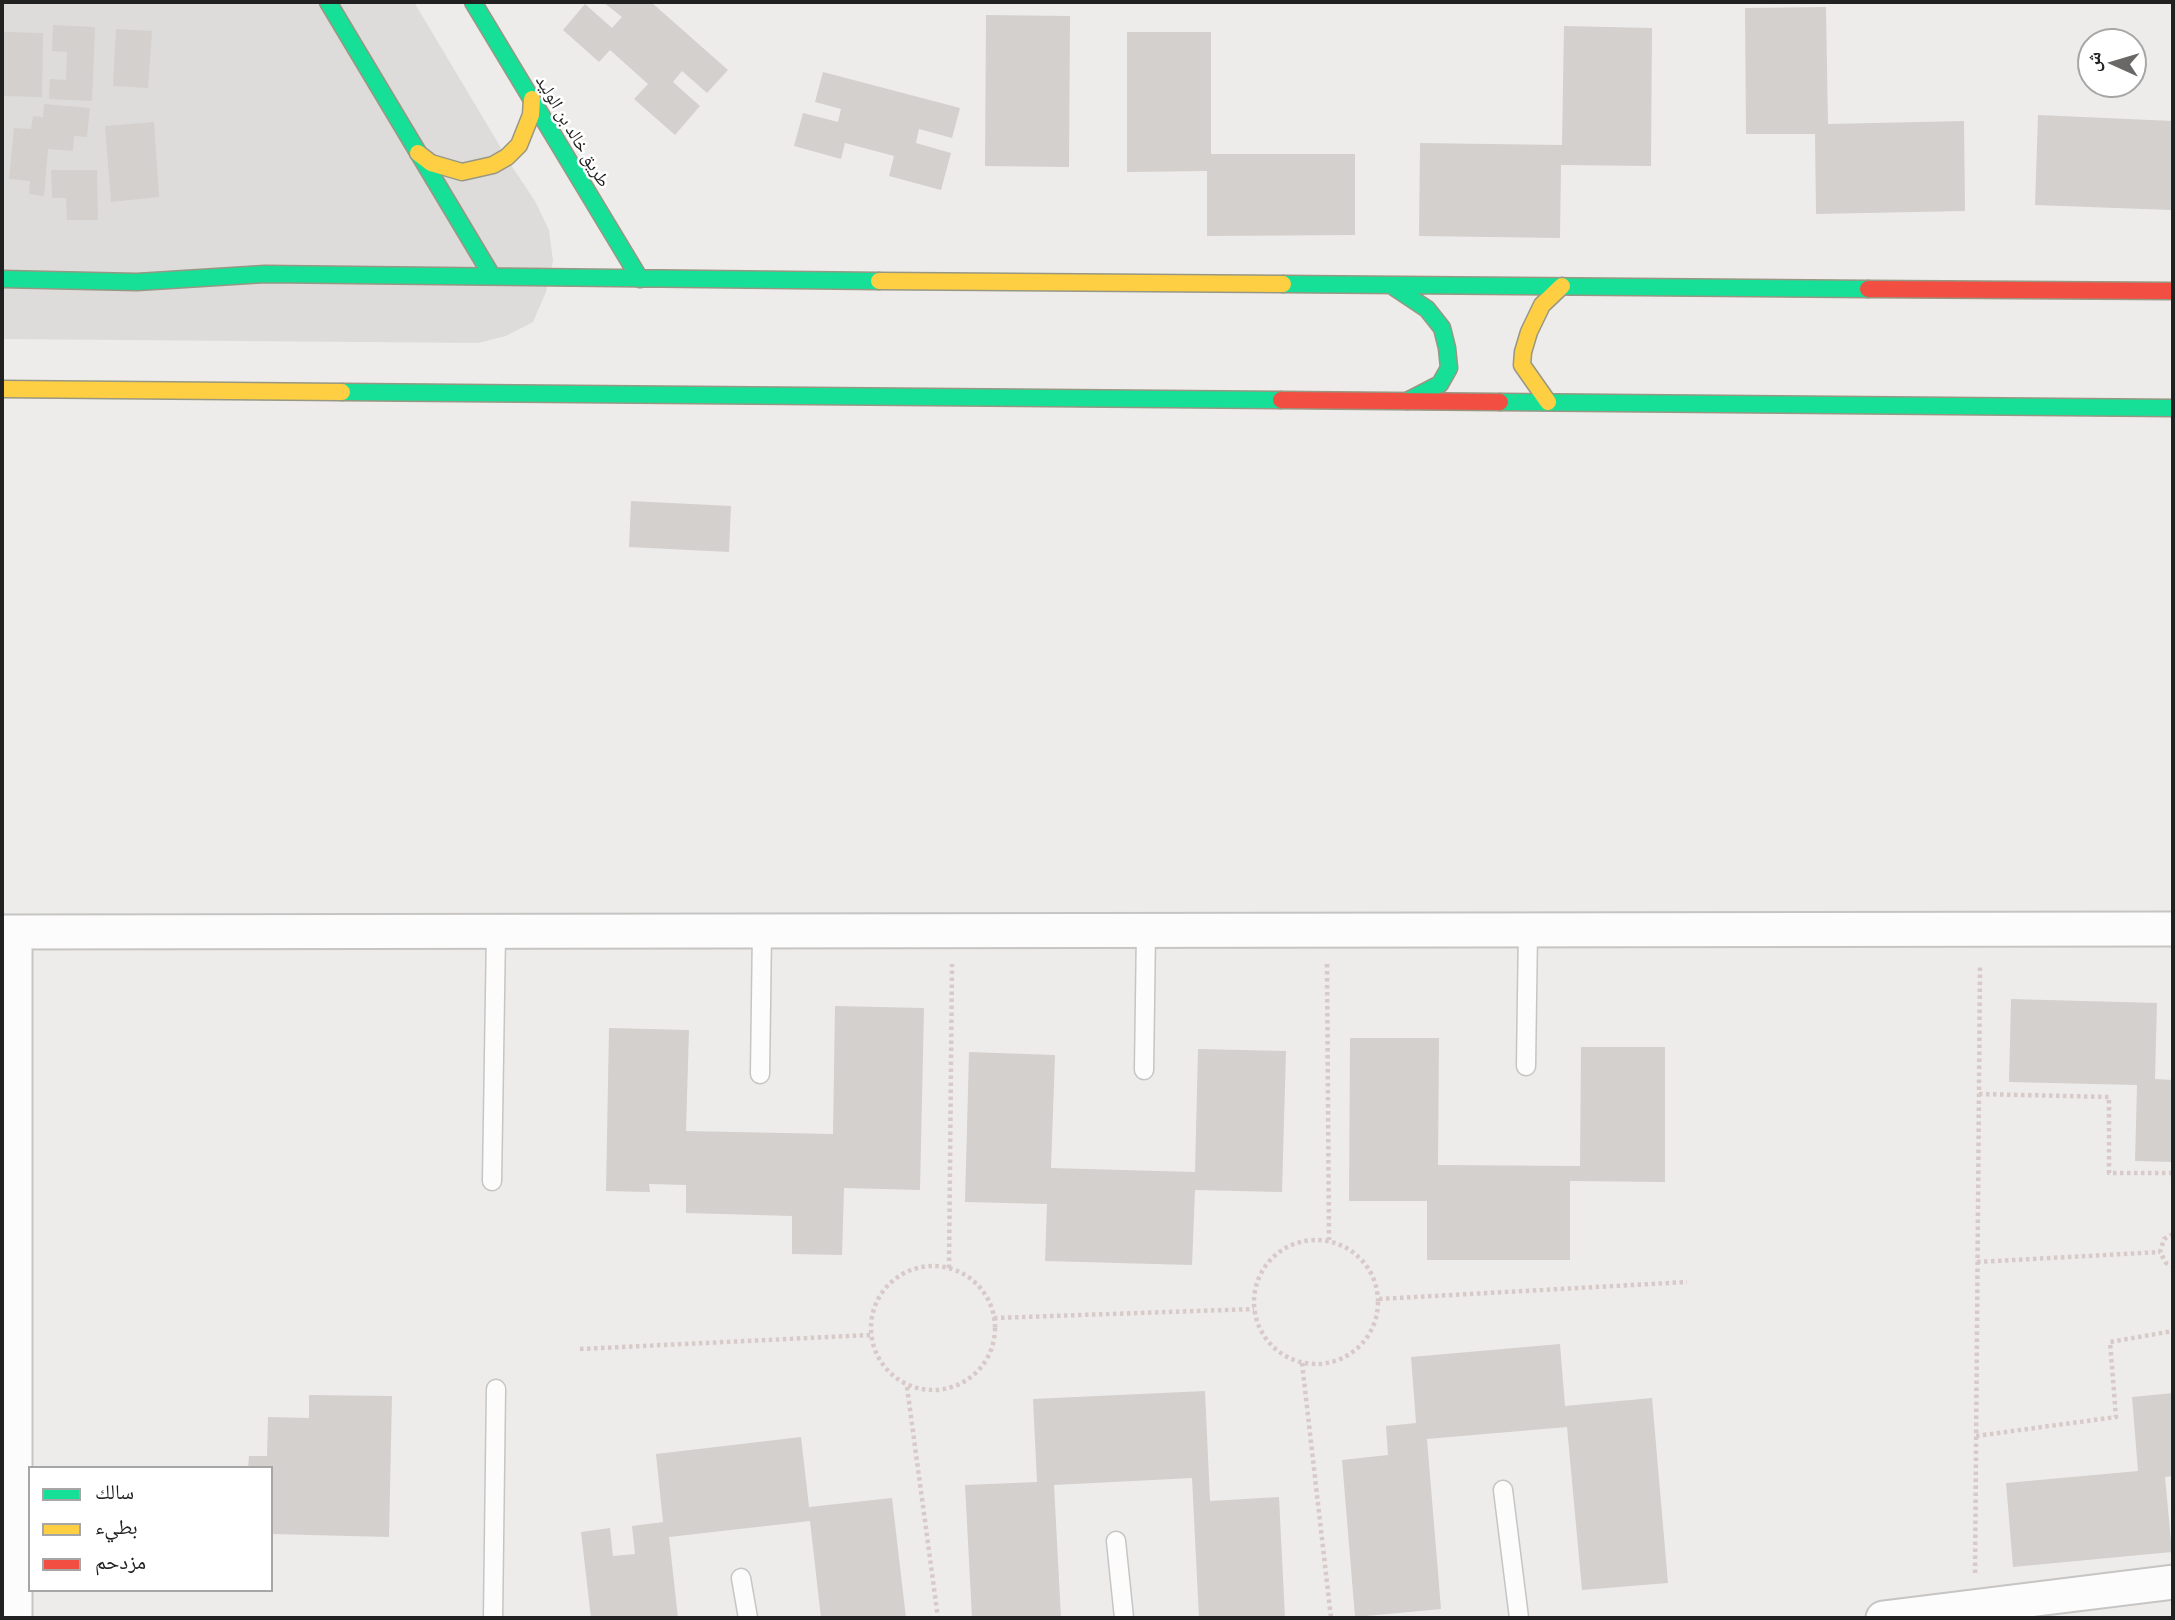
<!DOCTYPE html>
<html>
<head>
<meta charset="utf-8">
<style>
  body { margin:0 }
  #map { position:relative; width:2175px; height:1620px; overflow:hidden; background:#eeecea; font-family:Barlow,"Noto Naskh Arabic",sans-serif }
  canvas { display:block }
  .frame { position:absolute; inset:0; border:4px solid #212121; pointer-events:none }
  .legend { position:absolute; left:28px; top:1466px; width:245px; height:126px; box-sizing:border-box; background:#fff; border:2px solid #a6a6a6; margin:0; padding:9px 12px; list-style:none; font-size:21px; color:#212121 }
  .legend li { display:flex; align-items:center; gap:14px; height:35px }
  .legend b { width:35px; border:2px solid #a6a6a6 }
  .north { position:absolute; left:2077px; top:28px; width:70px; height:70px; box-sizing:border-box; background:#fff; border:2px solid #a6a6a6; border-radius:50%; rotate:274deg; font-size:19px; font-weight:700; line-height:28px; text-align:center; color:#212121 }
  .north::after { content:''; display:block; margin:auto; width:24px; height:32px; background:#696867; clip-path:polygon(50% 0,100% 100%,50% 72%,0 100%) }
</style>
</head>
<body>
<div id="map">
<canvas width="2175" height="1620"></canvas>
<div class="frame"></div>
<ul class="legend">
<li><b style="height:9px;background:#16e098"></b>سالك</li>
<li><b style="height:9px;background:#ffcf43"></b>بطيء</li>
<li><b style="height:9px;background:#f24e42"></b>مزدحم</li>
</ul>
<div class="north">ش</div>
</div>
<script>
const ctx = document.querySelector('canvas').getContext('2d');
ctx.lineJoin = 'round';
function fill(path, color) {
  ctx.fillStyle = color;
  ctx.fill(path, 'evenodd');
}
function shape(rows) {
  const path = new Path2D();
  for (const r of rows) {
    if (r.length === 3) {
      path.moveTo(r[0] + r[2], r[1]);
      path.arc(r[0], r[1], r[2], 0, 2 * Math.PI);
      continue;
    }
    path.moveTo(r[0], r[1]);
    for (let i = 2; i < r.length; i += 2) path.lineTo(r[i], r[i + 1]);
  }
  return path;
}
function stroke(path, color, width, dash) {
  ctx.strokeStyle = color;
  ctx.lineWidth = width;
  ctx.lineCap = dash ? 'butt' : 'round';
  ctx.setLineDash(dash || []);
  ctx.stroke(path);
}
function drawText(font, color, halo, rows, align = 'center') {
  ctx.font = font + ' Barlow,"Noto Naskh Arabic",sans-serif';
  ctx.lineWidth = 5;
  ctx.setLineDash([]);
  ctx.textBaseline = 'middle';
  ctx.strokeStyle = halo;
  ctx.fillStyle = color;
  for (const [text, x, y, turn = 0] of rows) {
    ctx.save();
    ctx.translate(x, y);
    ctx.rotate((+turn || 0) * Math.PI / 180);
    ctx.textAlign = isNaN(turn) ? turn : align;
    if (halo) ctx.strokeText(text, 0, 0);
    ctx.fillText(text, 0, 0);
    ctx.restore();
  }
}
fill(shape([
  [2,2,414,2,513,168,535,201,549,230,553,261,546,292,533,322,506,336,478,343,2,339]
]), '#dedcdb');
fill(shape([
  [603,2,651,2,728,70,707,93,682,71,673,82,700,106,675,135,634,99,648,84,610,50,599,62,563,30,585,4,612,28,622,17],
  [1826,7,1828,124,1964,121,1965,211,1816,214,1815,134,1746,134,1745,8],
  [986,15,1070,16,1069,167,985,166],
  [53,25,95,27,92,101,49,99,50,79,66,80,67,52,52,51],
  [1564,26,1652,28,1651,166,1561,165,1560,238,1419,236,1420,143,1562,145],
  [116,29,152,31,148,88,113,86],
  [4,32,43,33,42,97,3,96],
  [1127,32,1211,32,1211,154,1355,154,1355,235,1207,236,1207,171,1127,172],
  [823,72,960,108,952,138,919,129,916,143,951,153,941,190,889,176,894,156,845,143,841,159,794,146,803,113,838,122,841,109,815,102],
  [44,104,90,108,87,137,74,136,73,151,48,149,44,196,29,194,30,181,9,179,14,128,31,129,33,116,43,117],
  [2038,115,2173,121,2171,210,2035,205],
  [154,122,159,197,111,202,105,126],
  [51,170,97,170,98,220,67,220,66,198,52,198],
  [631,501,731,506,729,552,629,547],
  [2011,999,2157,1003,2155,1079,2173,1080,2173,1162,2135,1161,2137,1085,2009,1082],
  [835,1006,924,1008,920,1190,844,1188,842,1255,792,1254,792,1216,686,1213,686,1185,649,1184,650,1192,606,1191,609,1028,689,1030,686,1131,833,1134],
  [1350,1038,1439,1038,1438,1165,1580,1166,1581,1047,1665,1047,1665,1182,1570,1181,1570,1260,1427,1260,1427,1201,1349,1201],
  [1198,1049,1286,1051,1282,1192,1195,1190,1192,1265,1045,1261,1047,1204,965,1202,969,1052,1055,1055,1051,1168,1195,1172],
  [1560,1344,1565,1406,1652,1398,1668,1583,1582,1590,1567,1427,1427,1439,1441,1609,1355,1617,1342,1460,1388,1455,1386,1426,1416,1423,1411,1357],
  [1205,1391,1210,1501,1279,1497,1285,1618,1199,1618,1192,1478,1054,1485,1061,1618,972,1618,965,1485,1037,1482,1033,1399],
  [2173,1393,2173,1476,2165,1477,2172,1552,2013,1567,2006,1483,2138,1471,2132,1397],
  [309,1395,392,1396,389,1537,271,1534,271,1468,248,1468,249,1456,267,1456,268,1417,309,1418],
  [801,1437,809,1507,892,1498,906,1618,821,1618,810,1521,669,1537,678,1618,591,1618,581,1532,610,1528,613,1556,635,1554,632,1526,663,1522,656,1454]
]), '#d3d0ce');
const lane = shape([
  [1526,1066,1528,930],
  [1144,1070,1146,931],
  [760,1074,762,931],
  [492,1181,496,932],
  [1503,1490,1519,1618],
  [1116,1541,1124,1618],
  [741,1578,748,1618],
  [493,1618,496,1389]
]);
const street = shape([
  [2,932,2173,929],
  [15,932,15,1618],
  [1883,1618,2173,1582]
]);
const fast = shape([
  [328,2,492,276],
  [473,2,640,279],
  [2,279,137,282,265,274,879,281],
  [1283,284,1868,289],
  [1391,285,1427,309,1442,328,1447,348,1449,368,1440,384,1407,401],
  [342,392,1281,400],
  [1500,402,2173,408]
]);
const slow = shape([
  [418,153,431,163,462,172,493,165,507,157,519,145,531,115,532,99],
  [879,281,1283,284],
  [2,389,342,392],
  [1548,402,1522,365,1523,352,1529,332,1542,305,1562,286]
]);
const jam = shape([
  [1868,289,2173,291],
  [1281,400,1500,402]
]);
stroke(lane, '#c6c5c4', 21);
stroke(street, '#c6c5c4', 37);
stroke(fast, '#979783', 19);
stroke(slow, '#979783', 19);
stroke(jam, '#979783', 19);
stroke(shape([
  [1327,964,1329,1240],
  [1979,1094,2109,1097,2109,1173,2173,1173],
  [2173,1173,2173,1186],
  [2173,1234,2164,1239,2160,1252,2166,1263,2173,1266],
  [1316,1302,62],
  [1977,1262,2160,1252],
  [933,1328,62],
  [949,1268,952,964],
  [1379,1299,1687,1282],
  [994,1318,1254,1309],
  [580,1349,870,1335],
  [1302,1363,1331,1618],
  [907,1387,938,1618],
  [1976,1436,2116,1417,2110,1342,2173,1331],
  [1975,1573,1980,965]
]), '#d7cac9', 4.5, [3.5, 3.5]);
stroke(lane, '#fcfcfc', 18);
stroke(street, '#fcfcfc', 33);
stroke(fast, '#16e098', 16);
stroke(slow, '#ffcf43', 16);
stroke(jam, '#f24e42', 16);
drawText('18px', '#212121', '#fff', [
  ["طريق خالد بن الوليد",573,131,59]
]);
</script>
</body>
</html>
